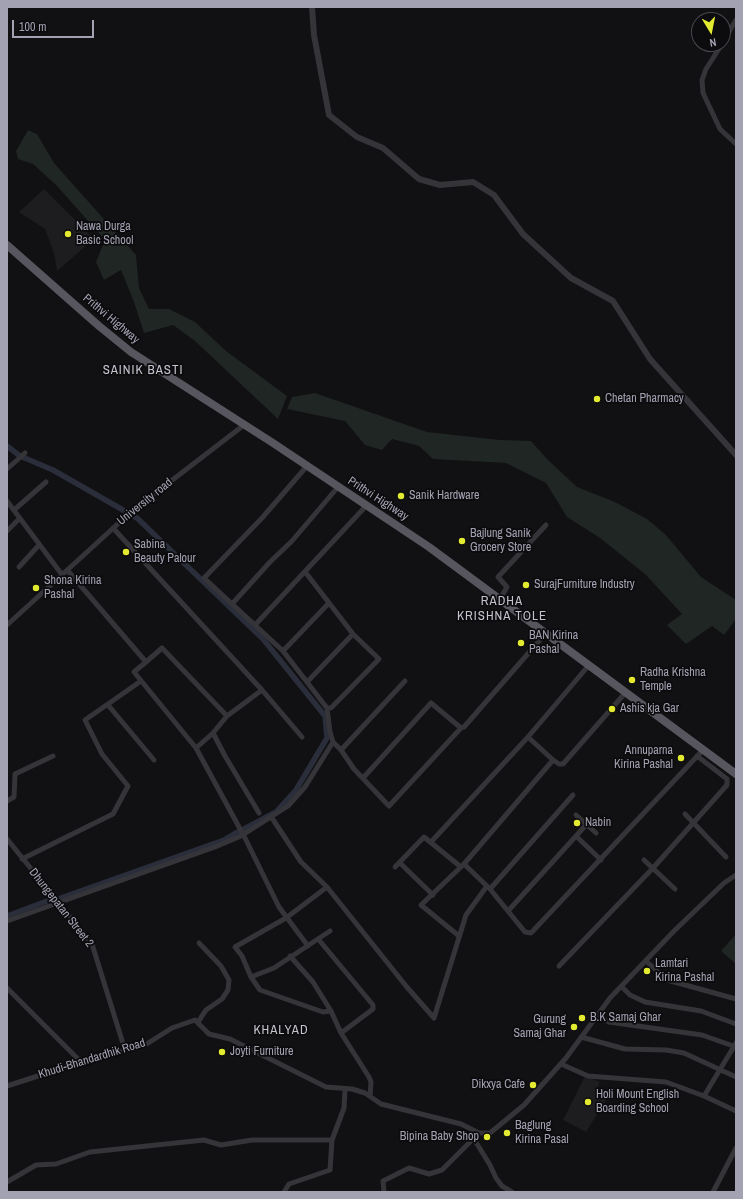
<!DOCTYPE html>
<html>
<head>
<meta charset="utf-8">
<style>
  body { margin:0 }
  #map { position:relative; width:743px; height:1199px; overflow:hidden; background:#111012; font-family:"Archivo Narrow",sans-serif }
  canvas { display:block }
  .frame { position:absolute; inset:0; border:8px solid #a3a2b2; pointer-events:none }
  .north { position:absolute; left:691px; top:12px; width:40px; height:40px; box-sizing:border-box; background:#0c0b0d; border:1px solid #48474f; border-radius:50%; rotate:170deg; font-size:11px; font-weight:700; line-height:16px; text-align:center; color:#a3a2b2 }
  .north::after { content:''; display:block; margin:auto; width:14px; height:18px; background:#e2eb2f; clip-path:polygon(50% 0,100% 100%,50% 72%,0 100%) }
  .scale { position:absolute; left:12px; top:20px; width:82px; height:18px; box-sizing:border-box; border:2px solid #a3a2b2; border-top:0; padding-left:5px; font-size:12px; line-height:14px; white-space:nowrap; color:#a3a2b2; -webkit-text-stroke:3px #0c0b0d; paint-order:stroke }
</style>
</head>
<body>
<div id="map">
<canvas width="743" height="1199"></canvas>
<div class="frame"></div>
<div class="north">N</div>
<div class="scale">100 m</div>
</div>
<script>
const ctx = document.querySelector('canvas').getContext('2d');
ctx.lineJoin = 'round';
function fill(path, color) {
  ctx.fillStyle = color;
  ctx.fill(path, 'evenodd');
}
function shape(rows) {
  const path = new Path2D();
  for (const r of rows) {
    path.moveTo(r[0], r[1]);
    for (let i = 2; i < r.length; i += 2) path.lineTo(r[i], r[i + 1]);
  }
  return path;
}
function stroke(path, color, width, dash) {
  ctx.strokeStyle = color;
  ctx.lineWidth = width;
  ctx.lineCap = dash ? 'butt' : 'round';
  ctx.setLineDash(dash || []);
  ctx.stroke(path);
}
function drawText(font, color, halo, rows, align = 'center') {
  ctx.font = font + ' "Archivo Narrow",sans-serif';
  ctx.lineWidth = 3.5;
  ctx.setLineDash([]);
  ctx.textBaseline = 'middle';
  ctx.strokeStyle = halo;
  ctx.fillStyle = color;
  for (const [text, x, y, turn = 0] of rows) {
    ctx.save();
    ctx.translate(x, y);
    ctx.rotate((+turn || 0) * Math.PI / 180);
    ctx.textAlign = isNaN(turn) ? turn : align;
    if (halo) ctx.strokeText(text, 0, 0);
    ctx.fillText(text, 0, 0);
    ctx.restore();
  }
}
fill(shape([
  [44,189,94,239,57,271,54,253,45,229,19,212],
  [585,1076,600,1082,595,1093,606,1100,586,1132,563,1120]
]), '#1d1c1f');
fill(shape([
  [28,130,37,134,54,163,136,255,139,288,149,309,169,309,195,322,226,351,287,396,278,419,195,341,173,325,144,333,134,302,121,270,104,280,96,262,105,240,57,186,33,164,18,159,16,151],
  [315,393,427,432,500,440,531,441,547,459,577,487,615,502,647,519,666,535,701,577,736,600,736,619,724,635,712,626,686,644,667,625,682,614,645,574,600,538,567,517,546,483,506,463,433,459,419,446,392,439,382,450,365,445,345,421,287,409,292,397],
  [736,934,736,964,721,951]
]), '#1f2623');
stroke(shape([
  [7,446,20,456,53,470,137,518,263,639,325,716,327,738,296,790,276,812,244,829],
  [58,899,224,840,239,831],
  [7,916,47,901]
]), '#2a2d3a', 5.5);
stroke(shape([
  [723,42,736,20],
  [722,44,706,69,702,80,703,93,720,129,736,144],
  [307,466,262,518,204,578,283,651,327,708],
  [7,469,25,453],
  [7,501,63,576],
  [14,510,46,482],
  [113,528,262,690,302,737],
  [7,531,19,519],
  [19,567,39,545],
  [68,571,146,662,162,648,227,716],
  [306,573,353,634,379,659,331,708,327,708,330,732,333,742,341,750,354,769,389,806,461,728,464,727,546,633],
  [500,599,507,587,498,577,546,525],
  [232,604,270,562,292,541,338,487],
  [7,625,132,511,244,425],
  [255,625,366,506],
  [283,651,329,603],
  [146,662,134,672,196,748,245,838,279,907,308,946],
  [307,682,353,634],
  [108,705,154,760],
  [213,733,225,756,259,813],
  [528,737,589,665],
  [196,748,213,733,227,716,262,690],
  [341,750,405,681],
  [553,760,559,764,563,764,626,692],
  [363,778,431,703,461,728],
  [7,801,14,797,15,774,53,756],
  [685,814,726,857],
  [576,815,596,833],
  [272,818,301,862,327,887,406,986,434,1018,466,915,487,886],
  [576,836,601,860],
  [7,839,92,944,125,1050],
  [431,842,528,737,553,760,464,864,490,889,525,932,531,933,703,750],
  [22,859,113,814,128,786,102,754,85,720,141,681],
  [644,860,675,889],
  [400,863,433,895],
  [395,867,424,837,461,867],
  [490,889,573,795],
  [508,911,586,825],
  [7,921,215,847,241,836,288,806,305,787,333,742],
  [459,936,421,905,464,864],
  [319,940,373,1005,373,1009,341,1033,331,1011],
  [290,956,313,982,331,1011,323,1012,260,990,251,977,242,956,235,947,286,918,327,887],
  [646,961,667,980,736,999],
  [559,966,653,868,727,785,727,779,697,756],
  [251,977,274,968,330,931],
  [622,987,630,995,645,1002,701,1011,736,1024],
  [7,988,81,1062],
  [596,1016,609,1022,702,1035,736,1047],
  [198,1022,206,1010,222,999,228,990,229,980,221,966,199,943],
  [341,1033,369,1077,371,1082,370,1096],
  [581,1037,625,1049,666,1050,684,1053,736,1077],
  [561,1064,588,1076,666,1082,704,1096,736,1111],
  [7,1086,81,1062,145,1045,172,1028,195,1020,209,1034,230,1039,326,1087,352,1089,365,1093,381,1104,461,1124,479,1133,442,1170,429,1174,409,1168,383,1181,384,1192],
  [704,1096,736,1043],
  [479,1133,490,1133,524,1105,566,1058,610,998,674,931,724,883,736,875],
  [474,1139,490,1165,496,1178,502,1186,512,1192],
  [7,1182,36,1165,56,1164,90,1152,204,1140,221,1145,252,1140,332,1140,344,1108,345,1089],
  [284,1192,289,1184,330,1170,332,1140],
  [713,1192,736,1148]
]), '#353439', 5);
stroke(shape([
  [312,7,314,35,329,115,357,137,383,148,419,179,440,185,473,182,494,195,523,234,571,278,613,301,650,359,736,455]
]), '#353439', 6);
stroke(shape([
  [7,245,99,326,131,352,273,443,429,547,736,774]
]), '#57565e', 8);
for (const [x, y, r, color] of [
  [68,234,4,"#e2eb2f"],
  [597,399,4,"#e2eb2f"],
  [401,496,4,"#e2eb2f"],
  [462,541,4,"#e2eb2f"],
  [126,552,4,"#e2eb2f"],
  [526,585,4,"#e2eb2f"],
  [36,588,4,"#e2eb2f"],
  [521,643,4,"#e2eb2f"],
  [632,680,4,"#e2eb2f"],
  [612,709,4,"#e2eb2f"],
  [681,758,4,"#e2eb2f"],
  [577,823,4,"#e2eb2f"],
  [647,971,4,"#e2eb2f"],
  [582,1018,4,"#e2eb2f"],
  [574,1027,4,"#e2eb2f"],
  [222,1052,4,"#e2eb2f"],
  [533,1085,4,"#e2eb2f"],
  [588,1102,4,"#e2eb2f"],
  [507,1133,4,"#e2eb2f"],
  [487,1137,4,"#e2eb2f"]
]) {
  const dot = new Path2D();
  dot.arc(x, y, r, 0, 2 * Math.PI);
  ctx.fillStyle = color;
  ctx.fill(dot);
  stroke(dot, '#0c0b0d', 1.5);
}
drawText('12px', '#a3a2b2', '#0c0b0d', [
  ["Nawa Durga",76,227],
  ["Basic School",76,241],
  ["Chetan Pharmacy",605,399],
  ["Sanik Hardware",409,496],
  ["Bajlung Sanik",470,534],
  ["Grocery Store",470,548],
  ["Sabina",134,545],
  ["Beauty Palour",134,559],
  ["Shona Kirina",44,581],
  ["Pashal",44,595],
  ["SurajFurniture Industry",534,585],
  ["BAN Kirina",529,636],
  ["Pashal",529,650],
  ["Radha Krishna",640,673],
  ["Temple",640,687],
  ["Ashis kja Gar",620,709],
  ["Annuparna",673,751,"right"],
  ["Kirina Pashal",673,765,"right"],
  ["Nabin",585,823],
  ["Lamtari",655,964],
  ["Kirina Pashal",655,978],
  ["B.K Samaj Ghar",590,1018],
  ["Gurung",566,1020,"right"],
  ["Samaj Ghar",566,1034,"right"],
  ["Joyti Furniture",230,1052],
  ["Dikxya Cafe",525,1085,"right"],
  ["Holi Mount English",596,1095],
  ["Boarding School",596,1109],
  ["Baglung",515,1126],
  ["Kirina Pasal",515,1140],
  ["Bipina Baby Shop",479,1137,"right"]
], 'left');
drawText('12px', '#a3a2b2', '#0c0b0d', [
  ["Prithvi Highway",111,319,40],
  ["Prithvi Highway",378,499,33],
  ["University road",145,502,-39],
  ["Dhungepatan Street 2",61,908,52],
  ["Khudi-Bhandardhik Road",92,1059,-17]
]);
ctx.letterSpacing = '1px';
drawText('13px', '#c4c3ce', '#0c0b0d', [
  ["SAINIK BASTI",143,371],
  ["RADHA",502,602],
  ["KRISHNA TOLE",502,617],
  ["KHALYAD",281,1031]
]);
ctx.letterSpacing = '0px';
</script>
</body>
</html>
